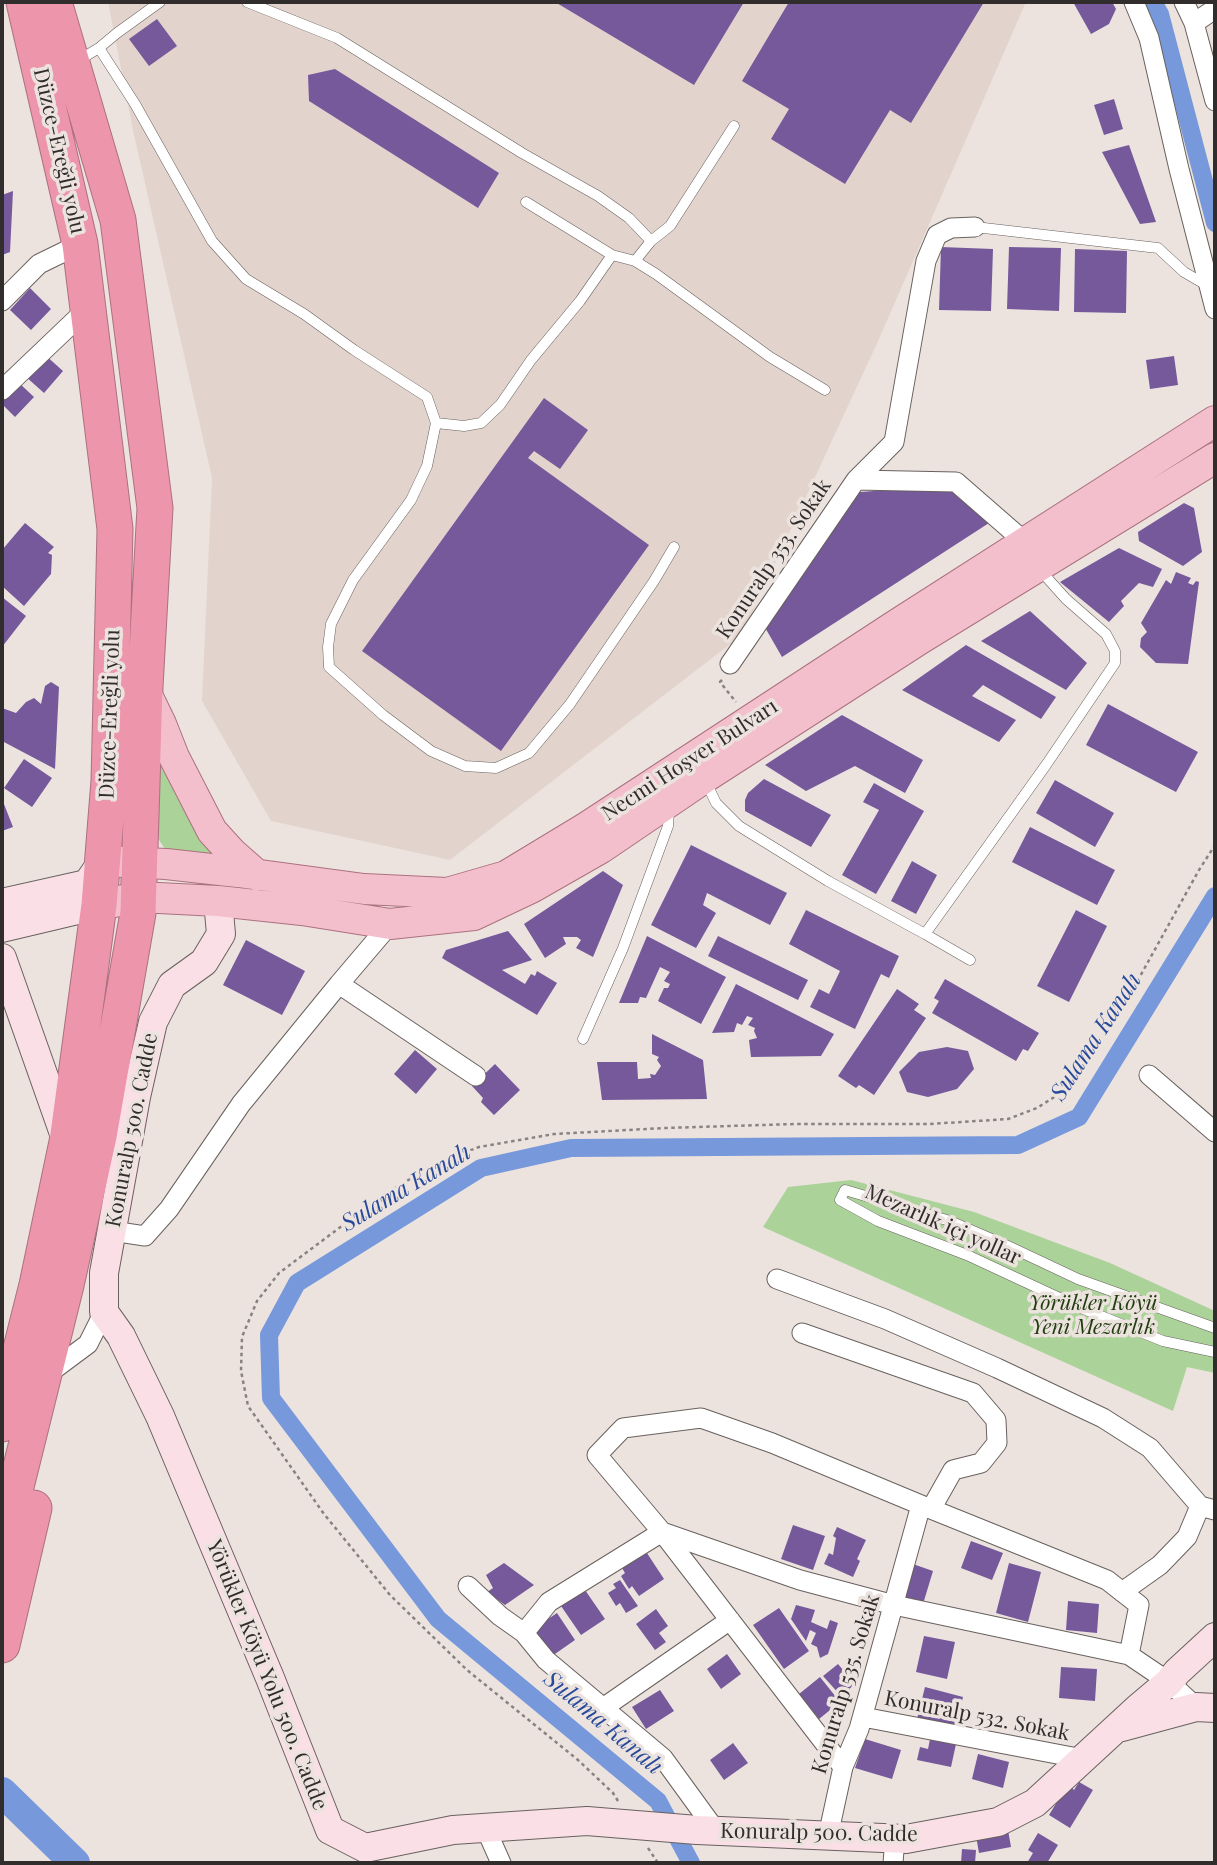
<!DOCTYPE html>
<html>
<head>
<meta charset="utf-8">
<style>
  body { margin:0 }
  #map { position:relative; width:1217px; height:1865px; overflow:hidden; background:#ece3df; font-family:"Playfair Display",serif }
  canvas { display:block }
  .frame { position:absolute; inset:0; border:4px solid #302d2c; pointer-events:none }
</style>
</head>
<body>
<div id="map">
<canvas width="1217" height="1865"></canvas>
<div class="frame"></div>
</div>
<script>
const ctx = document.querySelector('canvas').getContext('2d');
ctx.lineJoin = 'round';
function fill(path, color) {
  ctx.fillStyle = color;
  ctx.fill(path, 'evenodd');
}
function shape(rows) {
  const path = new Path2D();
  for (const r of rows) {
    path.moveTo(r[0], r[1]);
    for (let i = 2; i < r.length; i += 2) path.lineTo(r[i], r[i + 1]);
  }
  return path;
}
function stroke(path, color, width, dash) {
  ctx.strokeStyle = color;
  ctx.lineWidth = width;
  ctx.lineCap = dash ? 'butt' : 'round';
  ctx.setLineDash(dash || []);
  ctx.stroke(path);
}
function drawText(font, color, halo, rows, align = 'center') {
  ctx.font = font + ' "Playfair Display",serif';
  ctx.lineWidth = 7;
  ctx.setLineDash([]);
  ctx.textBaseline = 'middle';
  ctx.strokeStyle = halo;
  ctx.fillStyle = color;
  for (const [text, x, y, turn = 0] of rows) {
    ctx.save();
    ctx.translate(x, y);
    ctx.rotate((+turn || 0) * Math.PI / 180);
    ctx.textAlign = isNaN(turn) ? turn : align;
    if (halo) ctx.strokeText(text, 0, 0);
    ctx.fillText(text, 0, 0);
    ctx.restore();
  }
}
fill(shape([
  [108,2,1026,2,879,339,742,635,450,860,271,821,202,701,212,478,134,135]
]), '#e2d4cc');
fill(shape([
  [158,744,227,857,175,854,165,849,159,840],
  [851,1180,974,1212,1110,1263,1215,1311,1215,1373,1187,1367,1173,1411,763,1227,788,1187]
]), '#abd298');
stroke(shape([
  [1153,2,1160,14,1215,223],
  [691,1863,658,1801,438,1619,271,1398,269,1335,297,1283,481,1168,571,1148,1018,1145,1079,1117,1215,896]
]), '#7798db', 18);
stroke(shape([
  [2,1792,75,1863]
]), '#7798db', 30);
fill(shape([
  [555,2,744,2,694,85],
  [789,2,984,2,911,123,890,110,845,184,771,139,789,109,742,81],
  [1073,2,1112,2,1116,9,1109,24,1091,34],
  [157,19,177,46,149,66,129,39],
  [335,69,499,173,478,208,309,101,308,75],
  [1114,99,1123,129,1104,135,1094,105],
  [1129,145,1156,222,1140,224,1102,152],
  [13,191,10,252,2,255,2,195],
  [941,247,993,249,991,311,939,310],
  [1009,247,1061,248,1059,311,1007,309],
  [1075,249,1127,251,1126,313,1074,312],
  [30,288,51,309,31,330,10,310],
  [44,354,63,371,44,393,25,376],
  [1174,356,1178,385,1150,389,1146,360],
  [17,381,34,397,15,417,2,404,2,397],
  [544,398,588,430,560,469,534,451,528,458,649,545,501,751,362,651],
  [950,485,989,523,782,657,763,624,848,493],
  [1184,503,1194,508,1202,552,1183,566,1139,541,1138,532],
  [25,523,54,547,48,553,52,555,51,574,24,606,2,586,2,550],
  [1119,548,1162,569,1153,587,1139,583,1121,601,1124,606,1109,622,1060,582],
  [1176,572,1191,578,1188,583,1193,585,1196,581,1199,582,1188,664,1156,663,1140,647,1141,638,1147,632,1141,623,1166,580,1171,584],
  [2,597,26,616,2,647],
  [1030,611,1087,663,1066,690,981,641],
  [966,645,1056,697,1041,719,983,685,972,696,1016,720,999,742,902,690],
  [51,682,59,687,55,769,2,741,2,708,16,713,26,702,34,698,41,704,45,686],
  [1108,704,1198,752,1176,792,1086,745],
  [842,715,923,760,905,793,855,766,806,791,765,765],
  [24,759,52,778,32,807,4,788],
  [764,779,831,815,811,847,745,811,745,800,748,793],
  [1055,780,1114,813,1095,847,1036,813],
  [874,783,924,811,876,894,842,875,879,810,863,802],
  [2,799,13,827,2,831],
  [1030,827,1115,870,1097,905,1012,862],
  [691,845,787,893,770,925,707,893,703,905,716,913,696,948,651,925],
  [912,861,937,875,916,914,891,901],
  [603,871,623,885,593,957,576,948,581,940,577,937,563,937,566,944,545,958,524,924],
  [806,910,899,956,889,978,881,974,855,1029,810,1007,819,989,829,994,840,971,789,944],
  [1076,910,1107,926,1069,1002,1037,986],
  [508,931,532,960,502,970,525,984,531,974,535,976,537,971,557,983,537,1015,442,958,446,950],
  [647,936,726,977,701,1024,658,1001,664,988,668,988,670,984,664,981,670,972,660,967,646,998,640,997,638,1003,619,1003],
  [718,936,808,980,798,1000,708,956],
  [246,940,305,971,282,1015,223,985],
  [945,979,1039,1033,1028,1051,1023,1049,1016,1061,932,1013,939,1001,934,998],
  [736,984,834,1034,821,1056,751,1057,749,1040,757,1038,754,1031,755,1028,748,1025,753,1018,747,1016,742,1025,737,1023,734,1032,712,1033],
  [897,989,919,1004,914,1010,926,1018,874,1095,859,1085,856,1088,838,1076],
  [652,1034,703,1060,707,1099,602,1100,597,1062,637,1062,638,1079,651,1078,650,1074,655,1075,661,1066,657,1060,659,1057,652,1054],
  [947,1047,968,1051,974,1069,957,1089,928,1097,907,1092,899,1072,919,1052],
  [415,1050,437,1069,416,1094,394,1074],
  [495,1064,520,1090,494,1115,481,1102,483,1098,472,1086],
  [793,1525,825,1536,813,1570,781,1559],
  [837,1527,866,1540,857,1559,860,1561,853,1577,824,1564,829,1553,833,1555,836,1538,833,1536],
  [971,1541,1003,1553,992,1580,961,1568],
  [643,1547,664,1579,639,1596,632,1586,629,1589,621,1576,625,1573,619,1563],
  [504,1563,534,1585,505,1605,487,1592,493,1588,486,1575],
  [910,1563,933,1571,923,1604,899,1597],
  [1009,1563,1041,1572,1028,1622,996,1613],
  [620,1580,638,1606,626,1613,620,1603,616,1606,608,1593,616,1588,613,1584],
  [585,1590,605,1619,581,1635,561,1606],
  [1068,1601,1099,1604,1097,1633,1066,1630],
  [796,1605,815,1610,811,1622,827,1629,830,1620,838,1623,828,1654,820,1658,817,1647,811,1644,816,1633,810,1630,806,1641,791,1619],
  [779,1608,809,1651,784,1669,753,1625],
  [656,1609,668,1626,659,1633,666,1642,655,1650,636,1624],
  [557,1613,575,1640,552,1656,533,1629],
  [924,1636,955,1642,947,1679,916,1672],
  [727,1654,741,1674,721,1689,707,1669],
  [838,1664,855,1684,841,1696,823,1676],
  [1061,1667,1097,1669,1095,1701,1059,1698],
  [820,1677,840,1702,819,1719,799,1694],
  [925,1687,963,1697,955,1729,917,1719],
  [660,1690,674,1711,646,1729,632,1707],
  [865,1739,901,1750,892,1779,855,1768],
  [930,1739,956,1744,951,1767,917,1760,920,1747,928,1749],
  [733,1743,748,1763,724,1780,710,1760],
  [978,1754,1009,1762,1003,1788,972,1779],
  [1079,1782,1093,1790,1070,1828,1049,1815,1068,1784,1074,1790],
  [1008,1830,1011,1847,979,1853,976,1836],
  [1038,1833,1058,1845,1047,1863,1027,1863,1033,1853,1028,1850],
  [962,1849,976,1850,975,1863,961,1863]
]), '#75599b');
const lane = shape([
  [247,2,337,38,522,153,598,196,629,218,651,241,635,261],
  [99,48,117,33,160,2],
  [79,60,99,48,135,104,212,241,246,279,304,314,354,350,427,397,436,423,427,466,411,500,353,580,331,624,328,647,329,667,383,715,431,751,465,766,496,768,529,753,570,704,654,581,674,547],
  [526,202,612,255],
  [975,227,1158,248,1184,272,1208,286],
  [651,241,670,226,734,126],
  [436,423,464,426,481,423,500,405,531,360,580,301,612,255,635,261,656,274,770,357,825,390],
  [706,782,716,803,739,826,828,881,925,934,970,960],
  [925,934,1046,765,1115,663,1115,651,1106,634,1066,599,1040,570],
  [583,1039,623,948,668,826,669,809],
  [1215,1328,1078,1279,1008,1246,950,1221,845,1190,840,1200,878,1221,967,1255,1081,1308,1163,1341,1215,1352]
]);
const street = shape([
  [1134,2,1149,38,1179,169,1215,309],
  [1184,2,1194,23,1215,101],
  [1194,23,1215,9],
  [2,301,39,264,80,244],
  [2,390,88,308],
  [856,480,956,482,1026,543],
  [730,664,856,480,894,442,926,261,937,235,951,228,975,227],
  [339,984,390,924],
  [1149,1075,1215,1132],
  [112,1231,145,1236,169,1209,241,1104,339,984,476,1076],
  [777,1279,885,1319,997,1368,1103,1418,1150,1448,1200,1506,1215,1510],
  [802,1333,973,1393,996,1420,997,1443,981,1463,953,1470,931,1509],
  [45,1376,88,1344,104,1312],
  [468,1586,500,1616,524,1633],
  [1122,1592,1160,1565,1187,1537,1200,1506],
  [603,1708,730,1620],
  [863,1717,1083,1759],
  [843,1767,662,1532,597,1455,623,1428,701,1418,772,1443,921,1505,1107,1580,1139,1605,1129,1655],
  [485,1827,501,1863],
  [716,1831,663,1758,546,1660,524,1633,549,1602,662,1532,800,1580,894,1605,1129,1655,1169,1682,1196,1707],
  [828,1836,843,1767,859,1729,921,1505],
  [893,1863,895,1838]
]);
const secondary = shape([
  [218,901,221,934,204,962,172,985,153,1022,136,1097,104,1273,104,1312,121,1336,160,1416,270,1678,330,1830,365,1848,453,1830,587,1821,697,1830,906,1839,998,1822,1035,1803,1137,1709,1169,1682,1177,1672,1215,1637],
  [2,903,87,884,103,861],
  [2,928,99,905],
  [2,958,67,1142],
  [1122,1727,1196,1707,1215,1708]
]);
const primary = shape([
  [145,691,161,724,174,757,212,831,232,853,257,875],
  [103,861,166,864,238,872,364,889,447,893,506,876,587,827,896,625,1215,421],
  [99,905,139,897,218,901,302,910,390,924,474,915,531,888,601,848,704,778,920,639,1215,458]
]);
const highway = shape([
  [2,1424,37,1285,67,1142,99,905,109,781,115,529,80,244,24,2],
  [2,1543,66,1285,99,1136,138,913,145,687,155,508,118,220,54,2],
  [2,1645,34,1508]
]);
stroke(lane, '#68615e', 11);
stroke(street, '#68615e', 21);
stroke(secondary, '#68615e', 30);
stroke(primary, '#ab717e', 32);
stroke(highway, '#ab717e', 37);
stroke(shape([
  [722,680,720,682,736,702],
  [618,1801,613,1793,578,1760,467,1670,390,1595,324,1514,248,1406,241,1371,242,1337,257,1301,279,1273,382,1196,433,1165,479,1147,554,1134,665,1128,795,1124,930,1124,1008,1119,1037,1108,1062,1092,1089,1056,1133,989,1199,870,1215,845],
  [648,1848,658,1863]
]), '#888280', 2.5, [3.5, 3.5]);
stroke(lane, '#fff', 10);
stroke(street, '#fff', 19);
stroke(secondary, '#fadfe6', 28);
stroke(primary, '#f4bfcc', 30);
stroke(highway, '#ed95aa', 35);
drawText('21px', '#302d2c', '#ece3df', [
  ["Düzce-Ereğli yolu",59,151,77],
  ["Konuralp 353. Sokak",774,559,-56],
  ["Düzce-Ereğli yolu",110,714,-88],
  ["Necmi Hoşver Bulvarı",690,760,-33],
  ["Konuralp 500. Cadde",132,1130,-79],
  ["Mezarlık içi yollar",943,1225,24],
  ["Yörükler Köyü Yolu 500. Cadde",267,1675,68],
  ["Konuralp 535. Sokak",846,1684,-73],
  ["Konuralp 532. Sokak",977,1716,11],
  ["Konuralp 500. Cadde",819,1833,1]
]);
drawText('italic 21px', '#213e0e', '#ece3df', [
  ["Yörükler Köyü",1093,1303],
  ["Yeni Mezarlık",1093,1327]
]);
drawText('italic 23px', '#274999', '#ece3df', [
  ["Sulama Kanalı",1096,1037,-57],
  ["Sulama Kanalı",406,1188,-31],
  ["Sulama Kanalı",603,1723,40]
]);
</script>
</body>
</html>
